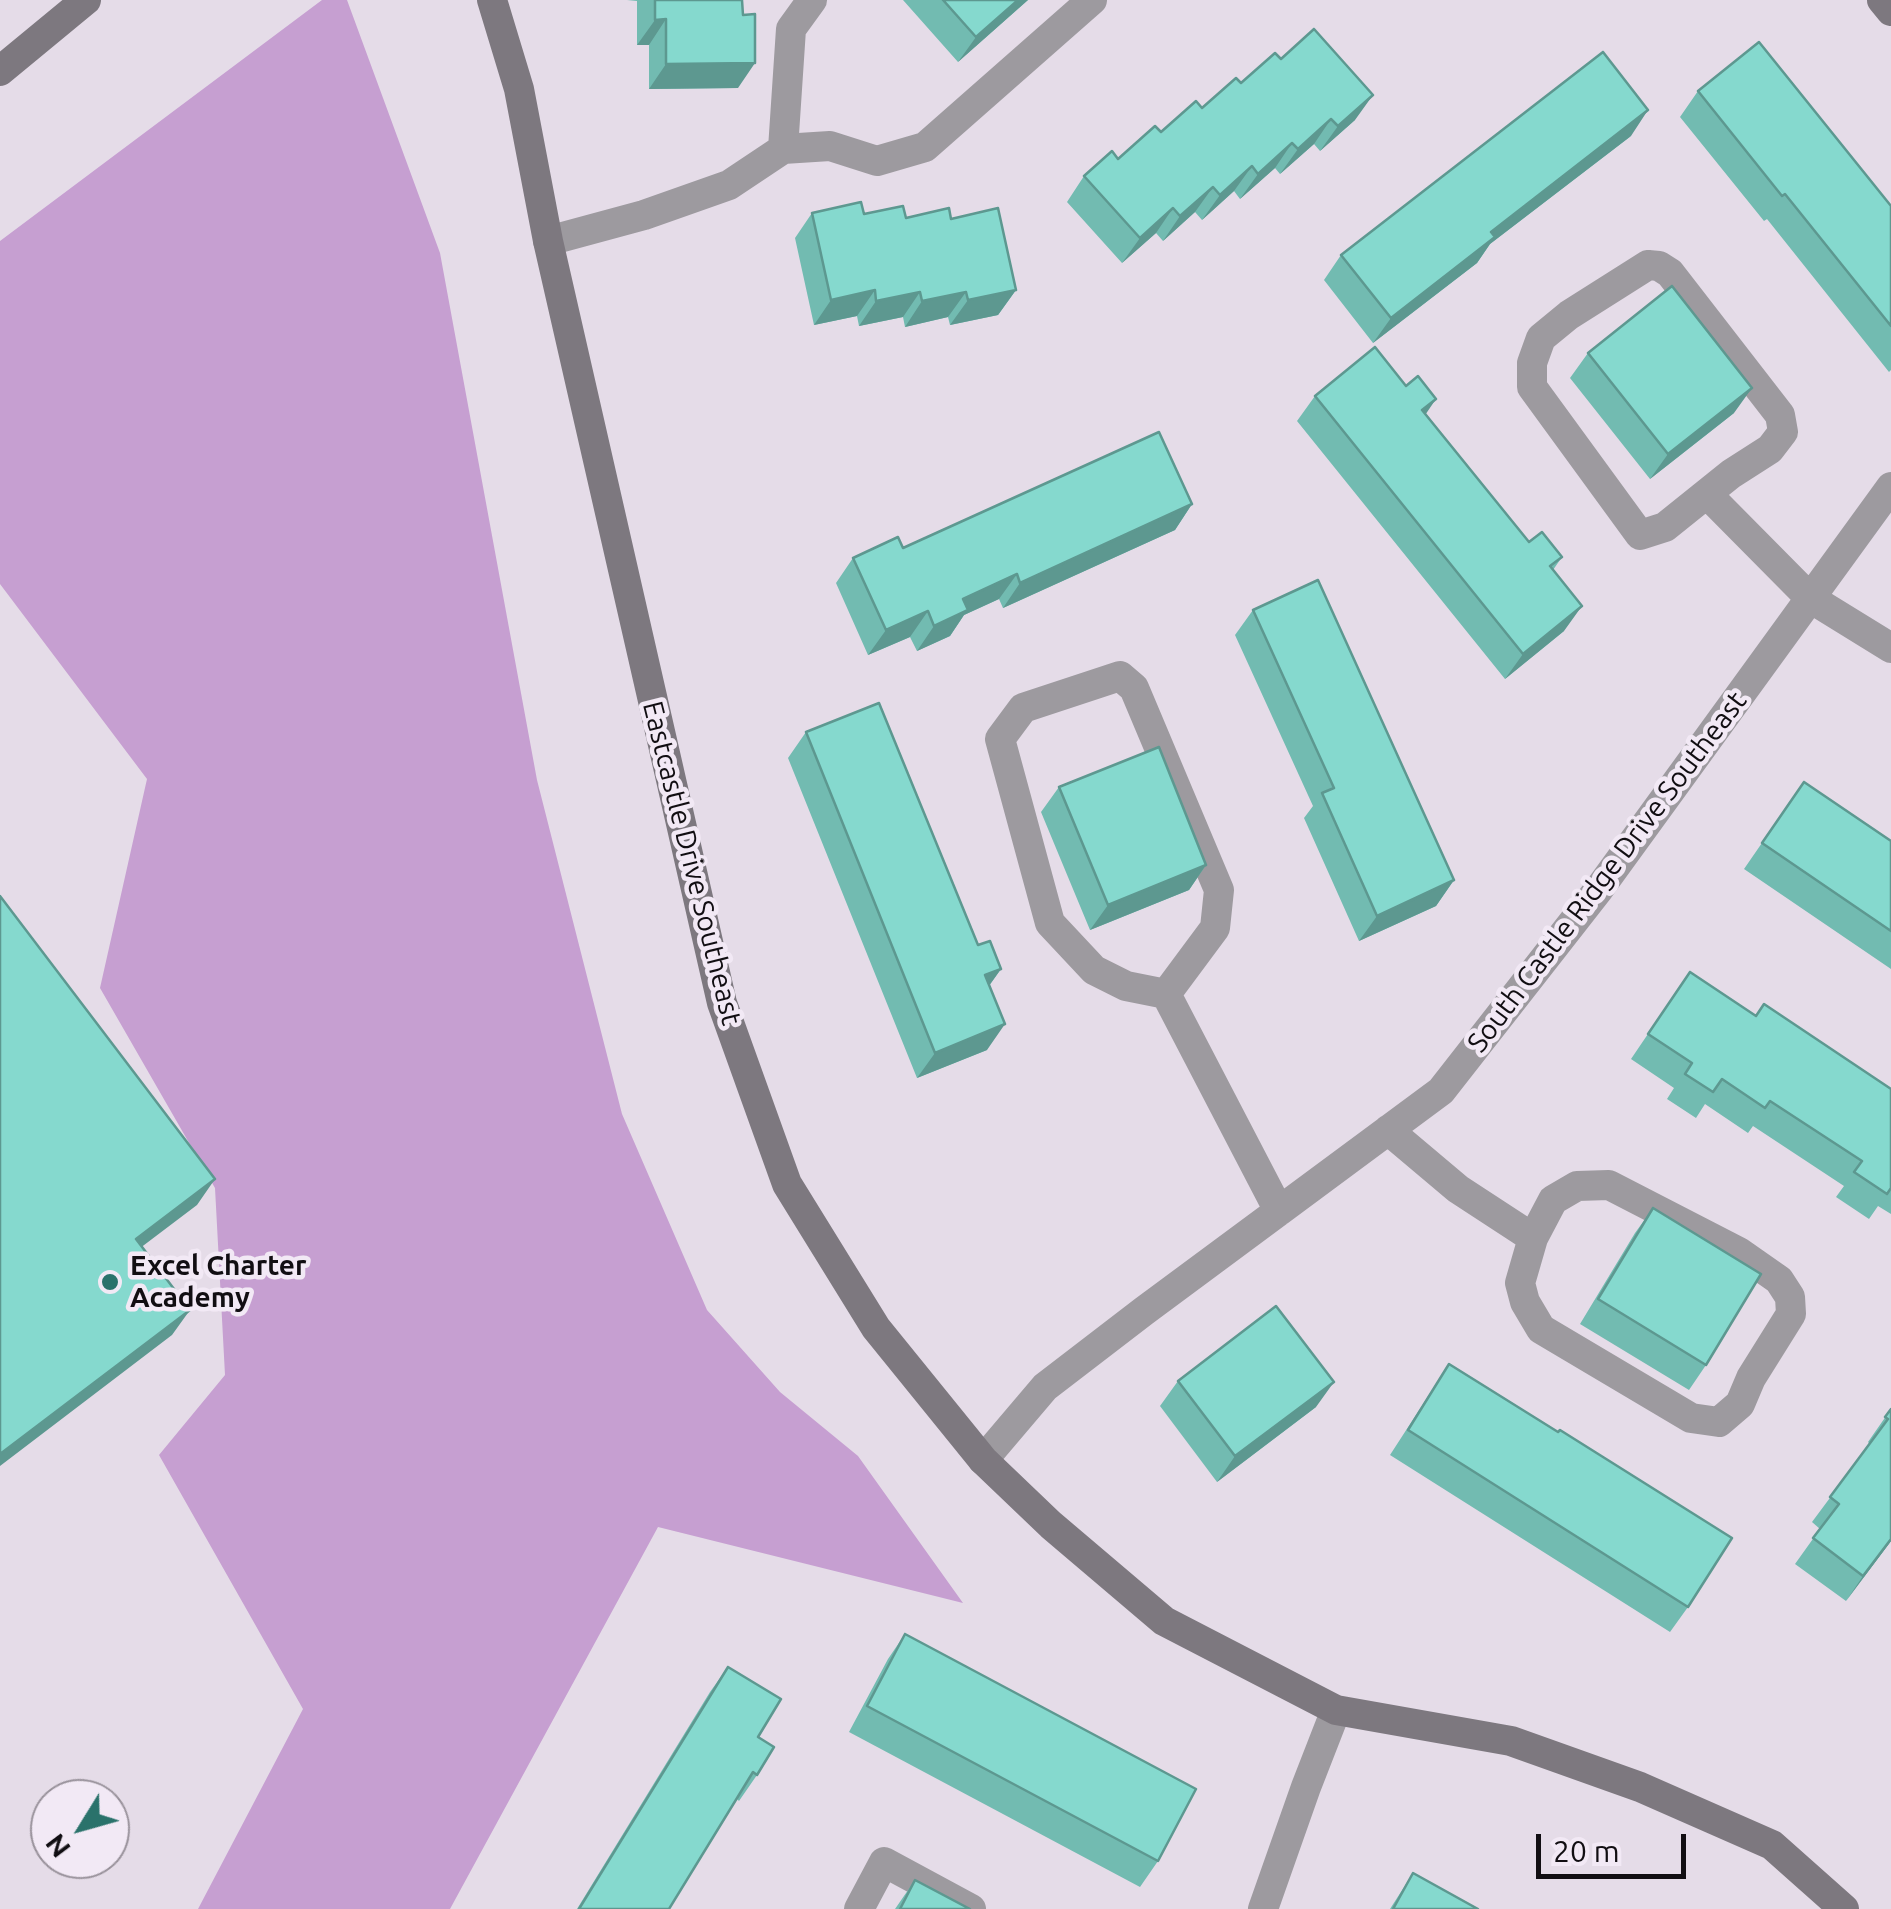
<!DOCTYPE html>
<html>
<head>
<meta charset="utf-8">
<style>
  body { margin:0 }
  #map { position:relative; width:1891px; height:1909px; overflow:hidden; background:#e5dce8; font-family:Ubuntu,sans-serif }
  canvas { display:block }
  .north { position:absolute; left:30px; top:1779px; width:100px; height:100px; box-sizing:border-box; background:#f2e9f5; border:2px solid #98919a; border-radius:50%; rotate:233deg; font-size:28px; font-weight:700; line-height:40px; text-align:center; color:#110e12 }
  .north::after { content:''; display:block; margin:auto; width:35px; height:45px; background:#2a726b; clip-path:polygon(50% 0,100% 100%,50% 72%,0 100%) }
  .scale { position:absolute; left:1536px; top:1834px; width:150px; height:45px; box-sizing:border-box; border:5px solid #110e12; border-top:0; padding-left:12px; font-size:30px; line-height:35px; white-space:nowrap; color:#110e12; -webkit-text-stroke:8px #f2e9f5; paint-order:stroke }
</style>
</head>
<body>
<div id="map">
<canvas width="1891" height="1909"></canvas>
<div class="north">N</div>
<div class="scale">20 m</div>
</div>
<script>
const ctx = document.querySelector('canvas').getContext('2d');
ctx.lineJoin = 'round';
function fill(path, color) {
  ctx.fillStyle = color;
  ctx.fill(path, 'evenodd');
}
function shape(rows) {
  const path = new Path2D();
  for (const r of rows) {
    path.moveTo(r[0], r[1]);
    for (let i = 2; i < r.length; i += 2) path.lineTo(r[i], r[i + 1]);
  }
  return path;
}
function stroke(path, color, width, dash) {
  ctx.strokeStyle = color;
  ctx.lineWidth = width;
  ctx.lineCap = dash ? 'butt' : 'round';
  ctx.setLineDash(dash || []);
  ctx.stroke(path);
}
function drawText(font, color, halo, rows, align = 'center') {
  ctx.font = font + ' Ubuntu,sans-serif';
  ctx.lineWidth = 9;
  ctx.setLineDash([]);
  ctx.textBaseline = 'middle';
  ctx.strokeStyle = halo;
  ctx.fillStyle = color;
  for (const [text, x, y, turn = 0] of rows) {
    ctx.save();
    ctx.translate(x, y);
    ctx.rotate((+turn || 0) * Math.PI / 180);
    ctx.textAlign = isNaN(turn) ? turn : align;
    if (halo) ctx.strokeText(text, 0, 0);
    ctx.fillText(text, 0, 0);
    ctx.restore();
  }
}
fill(shape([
  [322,0,347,0,440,253,537,780,622,1114,707,1310,780,1392,858,1456,963,1603,658,1527,450,1909,198,1909,303,1709,159,1455,225,1375,215,1188,100,988,147,779,0,584,0,241]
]), '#c69fd1');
stroke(shape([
  [783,149,791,29,812,0],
  [548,241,644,215,729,185,783,149,830,146,877,161,925,147,1092,0],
  [1648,265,1659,266,1670,273,1780,415,1783,432,1770,449,1731,474,1665,527,1640,535,1532,387,1532,363,1541,338,1569,315,1648,265],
  [1707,494,1810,598,1891,648],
  [1166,994,1215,928,1219,890,1134,688,1120,676,1023,708,1000,739,1050,923,1094,970,1126,986,1166,994,1279,1211],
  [1388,1130,1458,1189,1533,1238,1520,1283,1525,1302,1541,1329,1691,1418,1719,1422,1740,1404,1751,1378,1791,1314,1790,1297,1779,1280,1739,1252,1609,1185,1577,1186,1553,1200,1533,1238],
  [983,1460,1045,1387,1144,1311,1441,1091,1599,889,1891,487],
  [859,1909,884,1862,971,1909],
  [1263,1909,1306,1787,1336,1710]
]), '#9d9a9f', 30);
stroke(shape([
  [492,0,519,89,548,241,722,1003,787,1184,876,1328,983,1460,1051,1525,1164,1621,1336,1710,1511,1741,1640,1787,1772,1845,1844,1909],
  [1882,0,1891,11],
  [0,71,86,0]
]), '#7d787f', 30);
fill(shape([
  [627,0,742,0,738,88,649,89,649,45,637,45,637,1],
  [903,0,1028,0,958,62],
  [1281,59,1355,120,1320,151,1314,144,1280,174,1275,168,1240,199,1234,191,1202,220,1195,212,1163,241,1156,233,1122,263,1067,202,1084,176,1118,159],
  [1698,91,1891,206,1891,370,1889,372,1767,219,1764,221,1680,117],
  [1631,136,1490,244,1477,263,1373,343,1324,280,1341,255],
  [812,213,951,219,1016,290,998,315,950,325,948,317,905,327,903,317,859,326,857,316,814,325,795,238],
  [1588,353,1734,413,1650,479,1570,378],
  [1315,396,1426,414,1529,542,1562,557,1553,570,1564,631,1505,679,1297,421],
  [1192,504,1175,530,1003,608,999,599,964,615,950,636,917,651,910,637,868,655,836,583,853,558,903,548],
  [1253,610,1454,880,1436,906,1359,941,1304,818,1313,806,1235,635],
  [806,732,978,945,1001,969,989,986,987,1050,917,1078,788,758],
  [1804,782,1891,841,1891,969,1744,869],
  [1059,787,1206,865,1189,890,1090,930,1041,812],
  [1690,972,1756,1016,1891,1089,1891,1214,1878,1206,1869,1219,1836,1197,1844,1186,1753,1126,1748,1133,1705,1104,1696,1118,1667,1099,1674,1088,1631,1059],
  [1653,1208,1706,1365,1689,1390,1580,1324,1635,1233],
  [1449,1364,1688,1607,1670,1632,1390,1455],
  [1178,1381,1316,1407,1217,1482,1160,1406],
  [1891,1409,1891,1541,1846,1601,1795,1564,1820,1529,1812,1522,1870,1444,1868,1442],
  [905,1634,1158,1861,1140,1887,849,1732,888,1659],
  [728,1667,758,1737,757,1775,739,1801,737,1799,669,1909,577,1909,710,1692],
  [1413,1873,1478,1909,1390,1909],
  [915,1880,970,1909,895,1909]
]), '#72bbb1');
fill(shape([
  [1018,0,1028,0,958,62,976,37],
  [666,19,649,45,637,45,655,20],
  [755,63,738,88,649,89,666,64],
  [1373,95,1355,120,1320,151,1338,126],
  [1648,110,1631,136,1490,244,1477,263,1373,343,1391,318,1491,232],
  [1331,119,1314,144,1280,174,1298,149],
  [1292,143,1275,168,1240,199,1258,174],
  [1252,166,1234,191,1202,220,1220,195],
  [1213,187,1195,212,1163,241,1180,216],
  [1173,208,1156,233,1122,263,1140,238],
  [875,290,857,316,814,325,831,300],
  [1016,290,998,315,950,325,968,300],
  [920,292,903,317,859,326,876,301],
  [966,292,948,317,905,327,922,301],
  [1752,388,1734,413,1650,479,1668,454],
  [1436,399,1419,424,1422,410],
  [1192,504,1175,530,1003,608,1020,583],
  [1017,574,999,599,964,615,950,636,917,651,934,626,963,599],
  [1582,606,1564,631,1505,679,1523,654],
  [928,611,910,637,868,655,886,630],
  [1206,865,1189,890,1090,930,1108,905],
  [1454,880,1436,906,1359,941,1377,916],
  [1001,969,983,994,985,975],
  [1005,1024,987,1050,917,1078,935,1053],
  [215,1179,197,1205,119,1264,136,1239],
  [190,1310,172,1335,0,1466,0,1454],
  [1334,1382,1316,1407,1217,1482,1235,1456],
  [1891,1539,1891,1541,1846,1601,1863,1576]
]), '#5d9890');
const building = shape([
  [655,0,742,0,743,15,755,14,755,63,666,64,666,19,655,20,655,0],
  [943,0,1018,0,976,37,943,0],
  [1314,29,1373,95,1338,126,1331,119,1298,149,1292,143,1258,174,1252,166,1220,195,1213,187,1180,216,1173,208,1140,238,1084,176,1112,151,1118,159,1155,126,1161,132,1196,101,1202,108,1236,78,1241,83,1275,53,1281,59,1314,29],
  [1759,42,1891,206,1891,326,1785,194,1782,196,1698,91,1759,42],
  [1603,52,1648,110,1491,232,1495,237,1391,318,1341,255,1603,52],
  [861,202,864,214,903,206,906,218,949,208,951,219,998,208,1016,290,968,300,966,292,922,301,920,292,876,301,875,290,831,300,812,213,861,202],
  [1672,286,1752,388,1668,454,1588,353,1672,286],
  [1375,347,1406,386,1418,376,1436,399,1422,410,1529,542,1542,532,1562,557,1550,566,1582,606,1523,654,1315,396,1375,347],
  [1159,432,1192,504,1020,583,1017,574,963,599,968,610,934,626,928,611,886,630,853,558,898,537,903,548,1159,432],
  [1318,580,1454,880,1377,916,1322,793,1334,788,1253,610,1318,580],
  [879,703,978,945,990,941,1001,969,985,975,1005,1024,935,1053,806,732,879,703],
  [1159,747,1206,865,1108,905,1059,787,1159,747],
  [1804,782,1891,841,1891,931,1762,843,1804,782],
  [0,896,215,1179,136,1239,190,1310,0,1454,0,896],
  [1690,972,1756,1016,1764,1004,1891,1089,1891,1188,1887,1194,1854,1172,1862,1161,1770,1101,1765,1108,1722,1079,1713,1092,1685,1074,1692,1063,1648,1034,1690,972],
  [1653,1208,1761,1274,1706,1365,1598,1299,1653,1208],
  [1276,1306,1334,1382,1235,1456,1178,1381,1276,1306],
  [1449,1364,1558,1432,1560,1430,1732,1538,1688,1607,1408,1430,1449,1364],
  [1891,1409,1891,1539,1863,1576,1813,1538,1839,1504,1830,1497,1888,1419,1885,1417,1891,1409],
  [905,1634,1196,1789,1158,1861,867,1706,905,1634],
  [728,1667,781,1699,758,1737,774,1747,757,1775,753,1772,669,1909,579,1909,728,1667],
  [1413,1873,1478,1909,1393,1909,1413,1873],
  [915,1880,970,1909,900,1909,915,1880]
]);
fill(building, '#85d9ce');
stroke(building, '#5d9890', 2.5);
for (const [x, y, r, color] of [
  [110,1282,10,"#2a726b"]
]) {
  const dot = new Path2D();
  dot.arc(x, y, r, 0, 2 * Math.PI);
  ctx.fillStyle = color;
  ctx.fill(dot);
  stroke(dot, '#f2e9f5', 4);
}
drawText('28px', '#110e12', '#f2e9f5', [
  ["Eastcastle Drive Southeast",692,863,76],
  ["South Castle Ridge Drive Southeast",1607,872,-53]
]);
drawText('bold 28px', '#110e12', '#f2e9f5', [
  ["Excel Charter",130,1266],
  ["Academy",130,1298]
], 'left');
</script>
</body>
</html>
